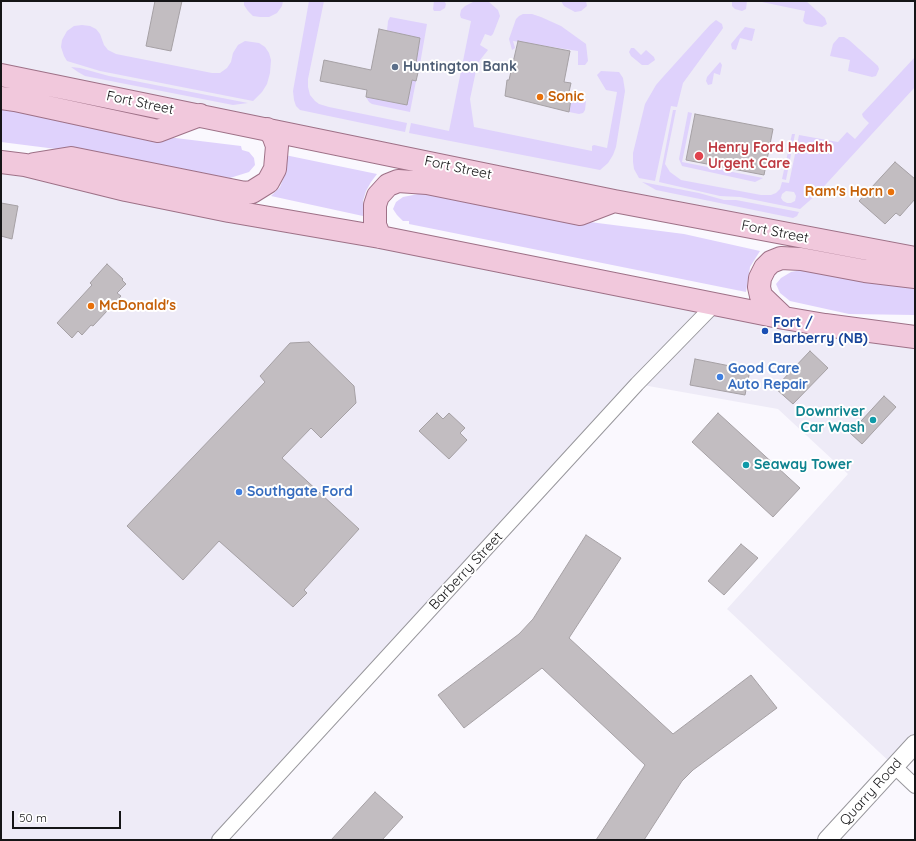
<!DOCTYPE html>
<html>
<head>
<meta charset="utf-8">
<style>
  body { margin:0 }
  #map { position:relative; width:916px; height:841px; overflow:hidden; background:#faf8fe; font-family:Quicksand,sans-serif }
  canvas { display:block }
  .frame { position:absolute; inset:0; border:2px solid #151517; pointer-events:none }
  .scale { position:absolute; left:12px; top:811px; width:109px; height:18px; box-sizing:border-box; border:2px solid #151517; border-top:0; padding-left:5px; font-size:12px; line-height:14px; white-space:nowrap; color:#151517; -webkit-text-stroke:3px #fff; paint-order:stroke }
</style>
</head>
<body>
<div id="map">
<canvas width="916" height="841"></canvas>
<div class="frame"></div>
<div class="scale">50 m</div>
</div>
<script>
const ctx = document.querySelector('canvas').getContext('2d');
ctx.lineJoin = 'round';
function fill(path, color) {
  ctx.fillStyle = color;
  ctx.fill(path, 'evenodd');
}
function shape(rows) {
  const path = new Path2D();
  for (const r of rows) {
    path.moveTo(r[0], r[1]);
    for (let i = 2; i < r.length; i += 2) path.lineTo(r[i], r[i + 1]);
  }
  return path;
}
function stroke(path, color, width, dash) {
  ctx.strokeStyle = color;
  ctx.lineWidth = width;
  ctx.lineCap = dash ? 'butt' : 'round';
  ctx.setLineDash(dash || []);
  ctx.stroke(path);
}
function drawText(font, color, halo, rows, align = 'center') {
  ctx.font = font + ' Quicksand,sans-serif';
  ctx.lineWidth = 4;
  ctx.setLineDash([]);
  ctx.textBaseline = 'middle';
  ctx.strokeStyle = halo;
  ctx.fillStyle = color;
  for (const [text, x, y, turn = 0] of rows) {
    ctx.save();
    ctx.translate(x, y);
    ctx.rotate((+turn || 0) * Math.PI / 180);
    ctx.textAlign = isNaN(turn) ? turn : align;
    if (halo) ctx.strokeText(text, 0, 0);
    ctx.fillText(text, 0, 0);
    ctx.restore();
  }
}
fill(shape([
  [1,1,915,1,915,258,1,75],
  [1,162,915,337,915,745,895,767,727,609,848,474,778,409,637,384,219,840,1,840]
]), '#eeebf7');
fill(shape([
  [244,1,283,1,282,6,277,13,269,17,260,17,253,16,248,11,244,5],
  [309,1,324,1,308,79,308,87,310,95,315,101,319,104,329,107,407,123,405,132,300,110,296,106,294,100,293,91],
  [434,1,444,1,446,4,445,8,440,11,434,11,433,9],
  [475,1,489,2,498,10,500,16,493,34,491,36,485,34,480,45,488,50,480,60,477,66,470,99,474,127,592,151,592,146,594,145,607,148,617,92,606,90,597,75,601,71,619,72,623,78,625,91,616,147,613,155,608,163,600,170,409,133,411,123,449,131,471,21,461,18,460,15,461,10,465,6],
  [561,1,586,1,587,6,581,11,575,12,564,6],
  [732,1,747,1,746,9,742,11,735,9,732,6],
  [757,1,806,1,825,18,827,24,822,27,806,24,803,21,805,11],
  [523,14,532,14,541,17,561,26,586,44,588,61,585,65,578,65,578,51,513,41,515,48,512,50,509,39,516,19,519,16],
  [390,17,427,24,420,64,416,62,420,38,387,31,388,21],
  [716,20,722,24,723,28,721,31,683,83,677,107,671,106,655,181,639,178,634,169,633,162,633,153,645,104,656,85,663,77,710,25],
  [82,25,90,26,96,29,100,34,104,45,108,50,116,54,212,73,220,73,227,68,231,62,233,53,238,45,245,41,259,43,265,47,269,53,271,60,270,73,267,84,262,92,253,101,100,71,67,61,64,56,61,47,62,40,67,31,74,26],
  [745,27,755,29,752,41,740,38,736,50,732,49,731,44],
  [839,37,844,37,849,40,878,66,879,69,876,76,872,77,848,71,850,60,830,56,833,44],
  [631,48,634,48,641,55,646,50,654,57,655,60,648,65,642,65,631,56,629,52],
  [915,57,915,87,816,195,800,209,740,197,720,196,659,182,673,110,676,110,665,164,670,172,681,180,761,195,771,195,776,193,780,189,782,182,789,183,799,135,838,142,847,132,855,139,869,123,863,117,862,114],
  [786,191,794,192,796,196,795,201,791,203,787,203,783,201,781,198,782,194],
  [720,62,722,65,720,75,714,73,712,84,708,85,706,81,707,77],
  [71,67,80,68,109,76,248,103,233,105,85,76,78,72],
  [412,80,416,81,410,112,372,104,369,102,366,97,407,105],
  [571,98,586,101,585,110,583,113,579,114,569,112],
  [1,109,11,110,159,136,241,146,242,150,249,152,254,158,255,165,249,172,230,178,224,177,223,180,72,151,1,142],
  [688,112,692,113,682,162,763,178,755,182,682,166,679,159],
  [792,134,795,134,786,180,782,179],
  [285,155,377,174,371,182,366,191,363,201,363,216,271,196,280,187,283,179,285,168],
  [642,182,699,193,724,200,736,200,799,212,797,216,793,218,656,190],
  [418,194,429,194,582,221,684,234,760,251,750,267,746,292,409,224,409,221,403,221,397,215,393,209,396,202,403,197],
  [801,270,915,283,915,315,849,314,790,301,780,293,776,284,781,278,791,272]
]), '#dfd2fc');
const building = shape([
  [155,1,182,1,171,51,146,46,155,1],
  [379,29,420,38,416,63,420,64,416,81,412,80,407,105,366,97,367,90,320,81,324,60,371,70,379,29],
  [518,41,570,51,564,82,571,83,569,92,572,92,569,112,505,96,507,80,509,80,518,41],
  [695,114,773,129,764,175,686,160,695,114],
  [895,162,915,179,915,199,900,216,896,213,885,224,859,201,895,162],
  [1,203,18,206,12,239,1,236,1,203],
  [107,264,123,279,122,280,126,284,117,293,121,296,93,326,91,325,82,335,78,331,72,338,57,323,92,285,90,283,107,264],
  [309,342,354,386,356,403,321,438,311,428,282,458,359,529,304,590,307,593,293,607,219,541,183,580,127,526,265,382,260,376,290,343,309,342],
  [810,351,828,368,793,404,775,388,810,351],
  [695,359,750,370,745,395,690,385,695,359],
  [884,396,896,407,862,444,850,433,884,396],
  [437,413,443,419,449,413,465,428,460,433,467,440,449,459,419,431,437,413],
  [718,413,800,488,773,517,692,442,718,413],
  [586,535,621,558,569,638,673,734,751,675,777,708,693,770,682,781,644,840,596,840,645,765,542,668,464,728,438,695,519,634,533,619,586,535],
  [741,544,758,558,724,595,708,581,741,544],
  [375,792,403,817,382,840,331,840,375,792]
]);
fill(building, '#c2bdc1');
stroke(building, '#a6a1a5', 1);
const minor = shape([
  [895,767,915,786],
  [219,840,637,384,715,304]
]);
const tertiary = shape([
  [827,840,915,744]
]);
const primary = shape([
  [1,75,614,201,915,258],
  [1,98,15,100,158,131,200,115],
  [1,162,25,165,126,190,229,211,380,237,784,318,825,325,915,337],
  [34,164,71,158,245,193,252,192,268,182,275,169,277,146,273,135,267,129],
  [380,237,375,225,375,205,378,196,388,185,398,181,427,183,580,214,614,201],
  [784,318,761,296,759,287,760,278,765,268,771,262,781,258,801,259,865,271,915,277]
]);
stroke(minor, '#98979c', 16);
stroke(tertiary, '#98979c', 20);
stroke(primary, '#9e7187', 24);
stroke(minor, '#fff', 14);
stroke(tertiary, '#fff', 18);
stroke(primary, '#f1c8dc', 22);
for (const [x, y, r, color] of [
  [395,67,4,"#5c6f8a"],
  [540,97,4,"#e8710a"],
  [699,156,5,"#e0444e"],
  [891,192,4,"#e8710a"],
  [91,306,4,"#e8710a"],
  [765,331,4,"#1a4fb4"],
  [720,377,4,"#3f7fe0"],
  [873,420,4,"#0f9aa8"],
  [746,465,4,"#0f9aa8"],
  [239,492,4,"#3f7fe0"]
]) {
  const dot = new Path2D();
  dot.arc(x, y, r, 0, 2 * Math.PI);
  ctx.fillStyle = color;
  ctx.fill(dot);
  stroke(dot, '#fff', 1.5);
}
drawText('bold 14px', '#4e5e75', '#fff', [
  ["Huntington Bank",403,67]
], 'left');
drawText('bold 14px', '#c56008', '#fff', [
  ["Sonic",548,97],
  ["Ram's Horn",883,192,"right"],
  ["McDonald's",99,306]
], 'left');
drawText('14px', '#151517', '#fff', [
  ["Fort Street",140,103,12],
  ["Fort Street",458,168,12],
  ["Fort Street",775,232,11],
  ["Barberry Street",466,571,-47],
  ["Quarry Road",871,792,-48]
]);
drawText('bold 14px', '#be3a42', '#fff', [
  ["Henry Ford Health",708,148],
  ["Urgent Care",708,164]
], 'left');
drawText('bold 14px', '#164399', '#fff', [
  ["Fort /",773,323],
  ["Barberry (NB)",773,339]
], 'left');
drawText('bold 14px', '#366cbe', '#fff', [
  ["Good Care",728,369],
  ["Auto Repair",728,385],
  ["Southgate Ford",247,492]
], 'left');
drawText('bold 14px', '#0d838f', '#fff', [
  ["Downriver",865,412],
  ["Car Wash",865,428],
  ["Seaway Tower",754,465,"left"]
], 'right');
</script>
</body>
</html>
